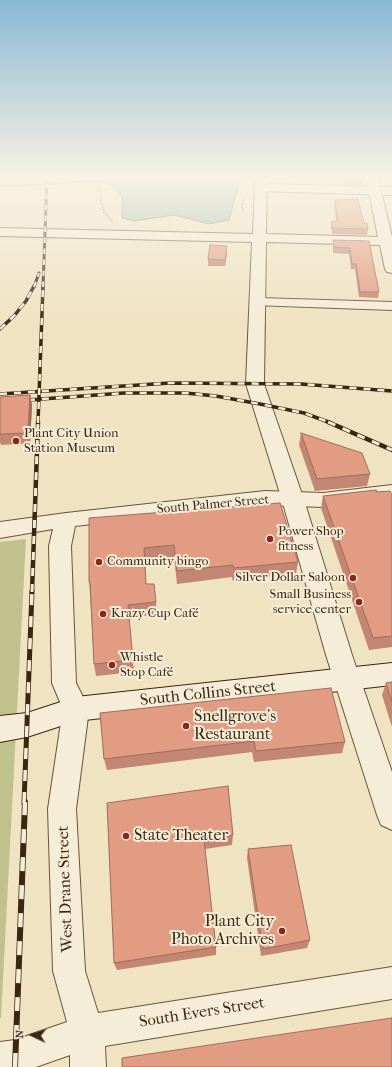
<!DOCTYPE html>
<html>
<head>
<meta charset="utf-8">
<style>
  body { margin:0 }
  #map { position:relative; width:392px; height:1067px; overflow:hidden; background:#f0e3c2; font-family:"IM FELL French Canon",serif }
  canvas { display:block }
  .north { position:absolute; left:12px; top:1015px; width:40px; height:40px; -webkit-text-stroke:3px #f5edd7; paint-order:stroke; rotate:274deg; font-size:11px; font-weight:700; line-height:16px; text-align:center; color:#3b2610 }
  .north::after { content:''; display:block; margin:auto; width:14px; height:18px; background:#3b2610; clip-path:polygon(50% 0,100% 100%,50% 72%,0 100%) }
</style>
</head>
<body>
<div id="map">
<canvas width="392" height="1067"></canvas>
<div class="north">N</div>
</div>
<script>
const ctx = document.querySelector('canvas').getContext('2d');
ctx.lineJoin = 'round';
function fill(path, color) {
  ctx.fillStyle = color;
  ctx.fill(path, 'evenodd');
}
function shape(rows) {
  const path = new Path2D();
  for (const r of rows) {
    path.moveTo(r[0], r[1]);
    for (let i = 2; i < r.length; i += 2) path.lineTo(r[i], r[i + 1]);
  }
  return path;
}
function stroke(path, color, width, dash) {
  ctx.strokeStyle = color;
  ctx.lineWidth = width;
  ctx.lineCap = dash ? 'butt' : 'round';
  ctx.setLineDash(dash || []);
  ctx.stroke(path);
}
function drawText(font, color, halo, rows, align = 'center') {
  ctx.font = font + ' "IM FELL French Canon",serif';
  ctx.lineWidth = 4;
  ctx.setLineDash([]);
  ctx.textBaseline = 'middle';
  ctx.strokeStyle = halo;
  ctx.fillStyle = color;
  for (const [text, x, y, turn = 0] of rows) {
    ctx.save();
    ctx.translate(x, y);
    ctx.rotate((+turn || 0) * Math.PI / 180);
    ctx.textAlign = isNaN(turn) ? turn : align;
    if (halo) ctx.strokeText(text, 0, 0);
    ctx.fillText(text, 0, 0);
    ctx.restore();
  }
}
fill(shape([
  [26,539,1,1018,0,1018,0,542]
]), '#c1c18e');
const water = shape([
  [91,178,231,178,239,183,229,220,209,224,174,215,134,221,122,218,122,196,111,185,102,182,87,182,91,178]
]);
fill(water, '#9abeb6');
stroke(water, '#748174', 1);
fill(shape([
  [89,180,90,180,90,182,53,185,51,184,53,183,89,180],
  [41,184,42,185,40,186,0,187,0,185,41,184]
]), '#748174');
const minor = shape([
  [260,184,392,187,392,195,256,191,254,188,256,185,260,184],
  [258,298,392,302,392,310,253,305,251,302,253,299,258,298],
  [392,485,392,499,323,507,265,505,75,526,71,546,76,683,89,709,76,809,85,971,98,1013,392,967,392,999,105,1046,106,1067,70,1067,70,1055,36,1067,0,1067,0,1042,15,1040,67,1022,53,971,48,809,63,709,52,683,49,546,53,529,0,538,0,522,66,513,265,491,323,493,392,485]
]);
const tertiary = shape([
  [255,178,267,178,266,234,378,237,366,178,378,178,392,237,392,273,387,272,385,269,380,245,266,242,264,384,304,500,352,655,392,772,392,830,381,825,377,815,326,655,282,500,246,384,252,242,0,236,0,228,253,234,255,178]
]);
const secondary = shape([
  [392,663,392,685,76,721,27,737,0,742,0,716,27,713,76,697,392,663]
]);
stroke(minor, '#68553c', 2);
stroke(tertiary, '#68553c', 2);
stroke(secondary, '#3b2610', 2);
stroke(shape([
  [98,178,101,202,104,212,113,222],
  [244,197,242,206,244,213]
]), '#3b2610', 1.5, [0.5, 1]);
fill(minor, '#f5edd7');
fill(tertiary, '#f5edd7');
fill(secondary, '#f5edd7');
const railFar4 = shape([
  [34,287,39,273],
  [43,287,47,178]
]);
const railFar3 = shape([
  [0,329,14,316,26,301,34,286],
  [0,394,170,383,301,384,392,391],
  [0,402,124,393,185,393,216,396,260,404,304,413,331,423],
  [38,423,43,286]
]);
const railFar2 = shape([
  [328,422,392,450],
  [32,592,38,422]
]);
const railFar1 = shape([
  [24,803,32,591]
]);
const rail = shape([
  [15,1067,25,802]
]);
stroke(railFar4, '#3b2610', 3);
stroke(railFar3, '#3b2610', 3.5);
stroke(railFar2, '#3b2610', 4.5);
stroke(railFar1, '#3b2610', 5);
stroke(rail, '#3b2610', 6);
stroke(railFar4, '#f5edd7', 2, [5.5]);
stroke(railFar3, '#f5edd7', 2.5, [7]);
stroke(railFar2, '#f5edd7', 3, [8]);
stroke(railFar1, '#f5edd7', 3.5, [11]);
stroke(rail, '#f5edd7', 4.5, [14]);
fill(shape([
  [343,178,363,178,362,185,344,184],
  [335,200,364,223,368,229,367,235,332,234,331,227,332,221,336,221,334,207],
  [333,240,369,241,379,292,378,298,359,297,355,269,351,269,349,254,333,253],
  [227,253,225,266,208,266,208,259],
  [30,395,32,405,30,443,1,445,0,442,0,397],
  [301,433,370,474,367,486,315,491,299,445],
  [377,492,392,495,392,647,369,650,321,508,323,496],
  [89,518,298,562,296,574,233,581,232,577,177,584,174,557,145,561,146,584,156,602,157,614,129,618,134,672,96,676,94,664,90,593,89,582],
  [392,682,392,727,382,695,386,683],
  [100,713,345,742,342,753,254,762,252,752,107,770,104,759],
  [107,803,233,835,232,845,205,849,216,947,216,955,117,970,114,963],
  [248,849,310,940,307,948,261,956,247,858]
]), '#c28672');
fill(shape([
  [227,246,227,253,225,266,225,260],
  [30,395,32,405,30,443,28,433]
]), '#9e6d5c');
const building = shape([
  [345,178,363,178,363,179,345,178],
  [358,199,364,223,367,223,368,229,332,228,332,221,338,221,335,200,358,199],
  [333,240,369,241,379,292,360,292,356,264,352,264,350,248,334,247,333,240],
  [210,245,227,246,225,260,208,259,210,245],
  [30,395,28,433,0,434,0,397,30,395],
  [301,433,362,453,370,474,317,479,301,433],
  [376,490,377,492,390,491,392,495,392,636,373,638,323,496,376,490],
  [280,503,298,562,234,568,233,565,177,571,174,545,144,548,146,584,154,584,156,602,128,605,133,660,94,664,90,582,89,582,89,518,280,503],
  [392,682,392,702,386,683,392,682],
  [331,688,345,742,256,751,254,741,104,759,100,713,331,688],
  [228,786,233,835,204,840,216,947,114,963,107,803,228,786],
  [291,845,310,940,263,949,248,849,291,845],
  [392,1018,392,1067,122,1067,122,1058,392,1018]
]);
fill(building, '#e29c84');
stroke(building, '#9e6d5c', 1);
const sky = ctx.createLinearGradient(0, 0, 0, 328);
sky.addColorStop(0, '#89b8d4');
sky.addColorStop(0.54, '#f8f2e4');
sky.addColorStop(1, '#f8f2e400');
ctx.fillStyle = sky;
ctx.fillRect(0, 0, 392, 328);
for (const [x, y, r, color] of [
  [16,441,4,"#8f2418"],
  [270,539,4,"#8f2418"],
  [99,562,4,"#8f2418"],
  [353,578,4,"#8f2418"],
  [359,602,4,"#8f2418"],
  [103,614,4,"#8f2418"],
  [112,665,4,"#8f2418"],
  [186,726,4,"#8f2418"],
  [126,836,4,"#8f2418"],
  [282,931,4,"#8f2418"]
]) {
  const dot = new Path2D();
  dot.arc(x, y, r, 0, 2 * Math.PI);
  ctx.fillStyle = color;
  ctx.fill(dot);
  stroke(dot, '#f5edd7', 1.5);
}
drawText('13px', '#3b2610', '#f5edd7', [
  ["Plant City Union",24,434],
  ["Station Museum",24,449],
  ["Power Shop",278,532],
  ["fitness",278,547],
  ["Community bingo",107,562],
  ["Silver Dollar Saloon",345,578,"right"],
  ["Small Business",351,595,"right"],
  ["service center",351,610,"right"],
  ["Krazy Cup Café",111,614],
  ["Whistle",120,658],
  ["Stop Café",120,673]
], 'left');
drawText('13px', '#3b2610', '#f5edd7', [
  ["South Palmer Street",213,505,-5]
]);
drawText('16px', '#3b2610', '#f5edd7', [
  ["South Collins Street",208,694,-6],
  ["West Drane Street",66,889,-92],
  ["South Evers Street",202,1013,-9]
]);
drawText('16px', '#3b2610', '#f5edd7', [
  ["Snellgrove's",194,717],
  ["Restaurant",194,735],
  ["State Theater",134,836],
  ["Plant City",274,922,"right"],
  ["Photo Archives",274,940,"right"]
], 'left');
</script>
</body>
</html>
